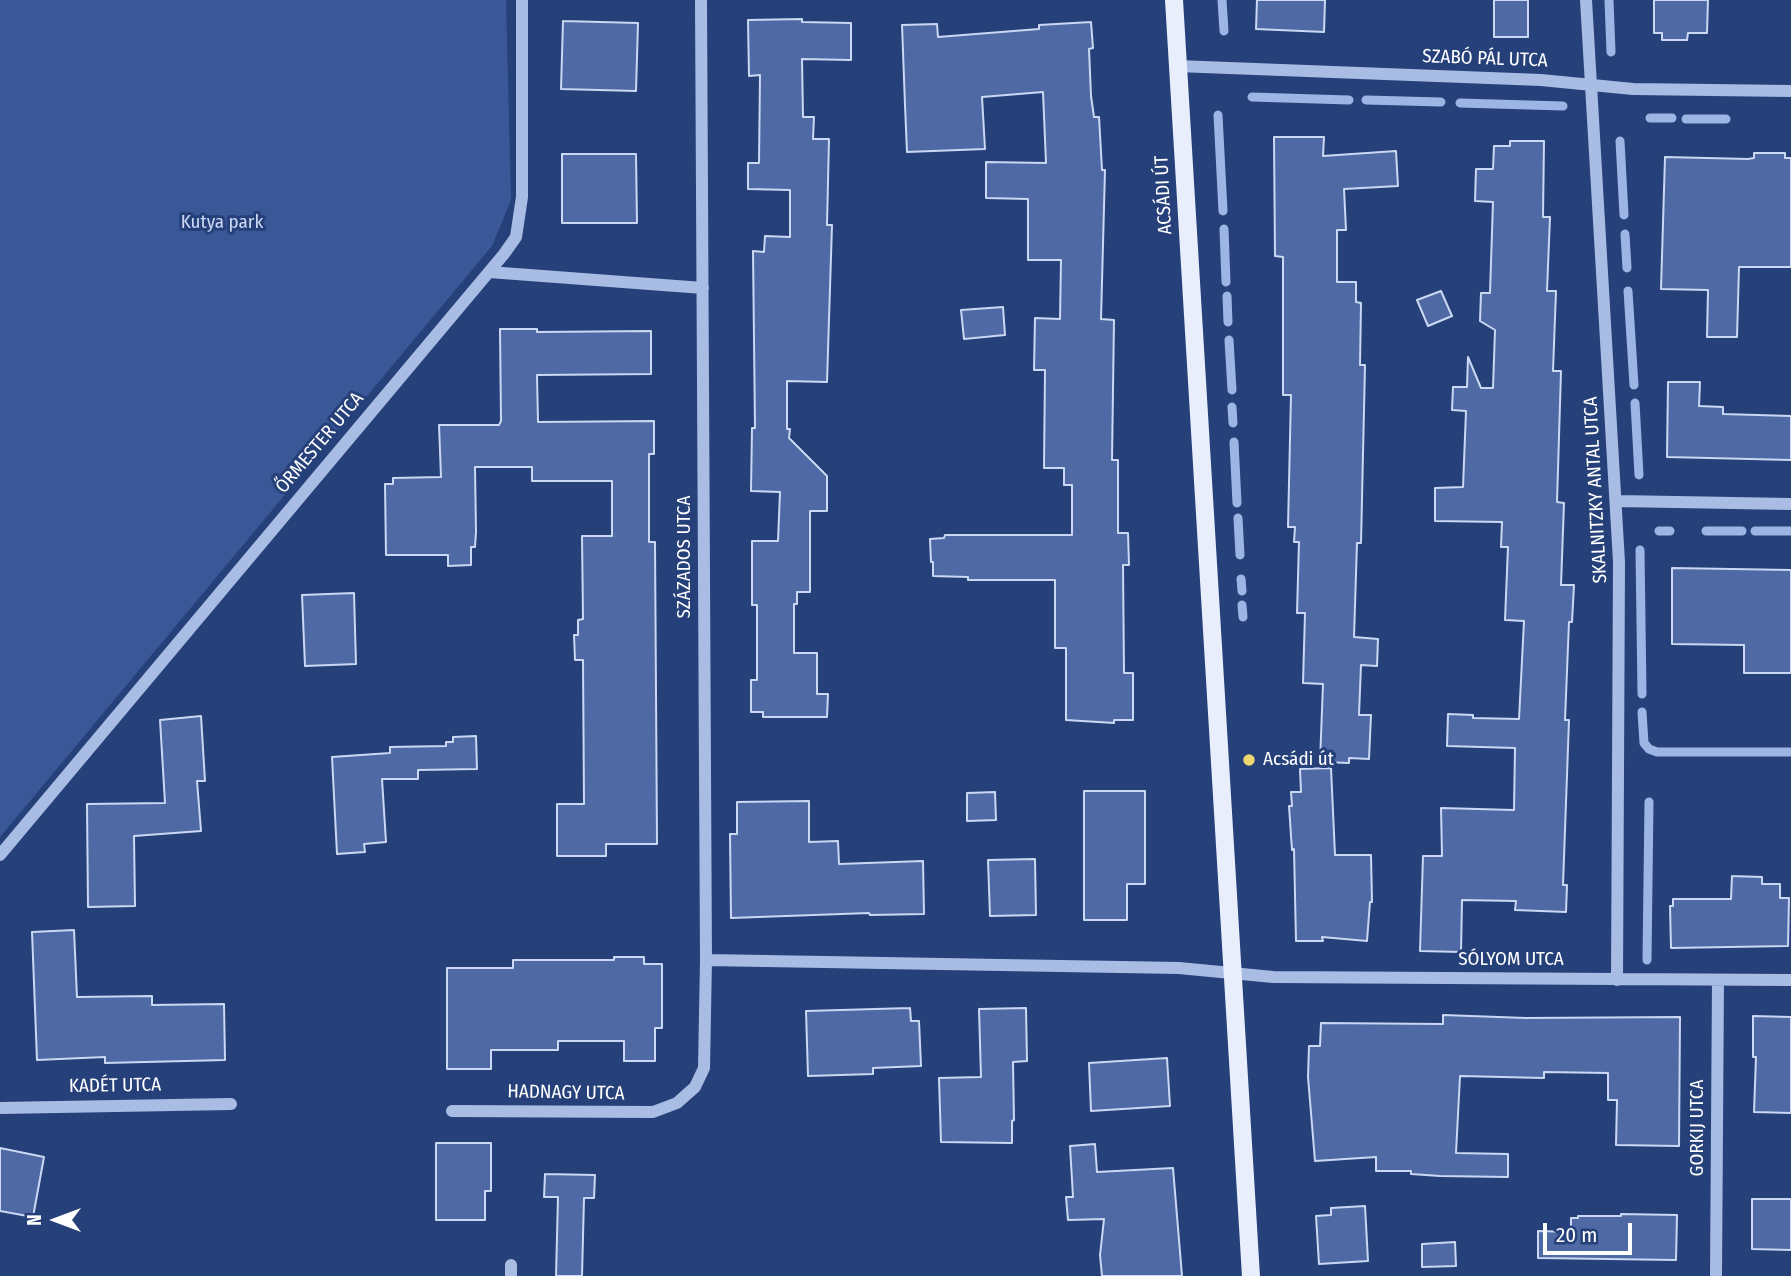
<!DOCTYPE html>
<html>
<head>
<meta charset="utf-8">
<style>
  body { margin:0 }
  #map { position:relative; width:1791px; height:1276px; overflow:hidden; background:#26407a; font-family:"Fira Sans Condensed",sans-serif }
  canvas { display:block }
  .north { position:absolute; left:21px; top:1185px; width:70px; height:70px; -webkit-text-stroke:5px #26407a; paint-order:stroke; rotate:270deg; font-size:19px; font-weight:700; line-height:28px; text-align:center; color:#fff }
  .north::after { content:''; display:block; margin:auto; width:24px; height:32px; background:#fff; clip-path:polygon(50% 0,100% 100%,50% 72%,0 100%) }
  .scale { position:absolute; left:1543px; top:1223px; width:89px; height:32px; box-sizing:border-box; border:4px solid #fff; border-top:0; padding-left:9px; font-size:21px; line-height:24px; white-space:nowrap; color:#fff; -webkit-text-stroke:5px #26407a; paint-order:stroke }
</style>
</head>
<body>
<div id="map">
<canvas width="1791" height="1276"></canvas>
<div class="north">N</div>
<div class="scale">20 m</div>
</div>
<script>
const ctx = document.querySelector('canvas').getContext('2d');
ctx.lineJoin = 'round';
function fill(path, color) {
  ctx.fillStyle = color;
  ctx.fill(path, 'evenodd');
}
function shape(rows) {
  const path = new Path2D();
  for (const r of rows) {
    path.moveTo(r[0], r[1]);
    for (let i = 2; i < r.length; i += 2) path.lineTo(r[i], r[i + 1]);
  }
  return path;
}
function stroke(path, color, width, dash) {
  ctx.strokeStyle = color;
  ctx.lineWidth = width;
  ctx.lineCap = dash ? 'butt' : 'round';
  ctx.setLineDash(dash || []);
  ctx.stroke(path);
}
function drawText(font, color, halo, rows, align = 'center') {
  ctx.font = font + ' "Fira Sans Condensed",sans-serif';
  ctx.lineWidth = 6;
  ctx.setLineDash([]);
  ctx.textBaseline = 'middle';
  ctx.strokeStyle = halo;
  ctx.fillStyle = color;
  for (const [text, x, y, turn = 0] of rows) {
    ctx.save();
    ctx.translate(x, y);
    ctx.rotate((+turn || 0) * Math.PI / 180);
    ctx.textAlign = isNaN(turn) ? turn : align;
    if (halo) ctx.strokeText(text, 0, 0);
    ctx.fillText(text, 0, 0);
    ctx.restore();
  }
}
fill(shape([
  [0,0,506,0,511,200,492,246,0,837]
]), '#3a5897');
stroke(shape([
  [1222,0,1224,31],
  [1609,1,1611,52],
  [1252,97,1349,100],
  [1366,100,1441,102],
  [1460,103,1563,106],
  [1218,115,1223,211],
  [1650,118,1672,118],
  [1686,119,1726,119],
  [1620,141,1624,215],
  [1224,229,1226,282],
  [1625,234,1627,268],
  [1628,291,1634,385],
  [1227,296,1228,322],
  [1229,340,1232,390],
  [1635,403,1639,475],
  [1232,407,1233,423],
  [1234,442,1237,503],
  [1238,518,1240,555],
  [1659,531,1670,531],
  [1706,531,1742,531],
  [1755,531,1791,531],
  [1640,550,1642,694],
  [1241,579,1242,591],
  [1242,605,1243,617],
  [1642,712,1644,743,1649,749,1657,752,1791,752],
  [1647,960,1649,802]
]), '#9db5e4', 9);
const building = shape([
  [1257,0,1325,0,1324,32,1256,29,1257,0],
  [1494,0,1528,0,1528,37,1494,37,1494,0],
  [1654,0,1708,0,1707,33,1688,33,1687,40,1662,40,1662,33,1654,33,1654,0],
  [802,19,802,22,851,23,851,60,802,59,803,117,814,117,813,139,829,139,827,225,832,225,827,382,787,381,787,429,790,429,789,438,827,476,827,511,810,511,810,592,797,592,797,604,794,604,794,653,817,653,817,694,828,694,827,717,763,717,763,712,751,712,751,680,757,680,757,605,752,605,752,541,778,541,780,492,751,491,752,428,755,428,753,251,764,252,765,236,790,237,790,190,748,189,748,163,759,163,760,75,749,76,748,20,802,19],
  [563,21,638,23,636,91,561,89,563,21],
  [1091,22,1093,48,1089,49,1091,96,1094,117,1099,117,1102,170,1105,170,1101,319,1114,320,1112,460,1118,460,1118,533,1128,533,1129,565,1123,565,1124,673,1133,673,1133,720,1114,720,1114,723,1066,720,1066,648,1055,648,1055,580,968,580,968,577,933,576,933,562,931,562,930,539,944,538,945,535,1072,535,1072,485,1064,485,1064,468,1044,468,1045,370,1034,370,1035,318,1060,319,1061,260,1028,260,1028,199,986,198,986,162,1046,163,1043,92,982,97,985,149,907,152,905,105,902,25,937,24,938,37,1039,29,1039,25,1091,22],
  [1274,137,1324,137,1323,156,1396,151,1398,186,1344,189,1346,230,1337,230,1337,282,1356,282,1356,302,1361,303,1360,365,1365,365,1361,543,1357,543,1354,637,1378,639,1377,666,1361,665,1359,715,1371,715,1369,759,1349,758,1349,763,1320,762,1323,684,1303,683,1305,613,1297,613,1299,542,1294,542,1295,527,1288,527,1291,395,1283,395,1283,257,1275,256,1274,137],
  [1510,141,1544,141,1543,217,1550,217,1547,291,1556,291,1553,371,1561,371,1557,502,1564,503,1561,585,1574,585,1572,622,1569,622,1565,720,1569,720,1563,885,1567,885,1566,912,1515,910,1516,901,1462,900,1461,952,1420,951,1423,856,1442,856,1441,808,1514,810,1515,748,1447,746,1448,714,1473,715,1473,718,1519,719,1524,621,1505,620,1508,547,1501,547,1502,522,1435,521,1435,488,1463,487,1466,411,1452,410,1453,387,1467,387,1468,357,1481,388,1493,388,1495,330,1480,321,1481,293,1490,293,1493,202,1475,201,1476,169,1493,169,1494,146,1510,146,1510,141],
  [1754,153,1785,153,1785,158,1791,158,1791,267,1739,267,1737,337,1707,337,1708,290,1661,289,1665,157,1748,159,1754,158,1754,153],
  [562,154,636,154,637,223,562,223,562,154],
  [1441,291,1452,316,1428,326,1417,300,1441,291],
  [1003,307,1005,335,964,339,961,310,1003,307],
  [500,329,537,329,537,332,651,331,651,374,537,375,538,422,654,421,654,454,649,454,649,542,655,542,657,844,606,844,606,856,557,856,557,804,584,804,583,660,575,660,574,635,578,635,578,620,583,619,582,536,612,536,612,481,532,481,532,467,475,467,476,532,475,547,471,547,471,565,448,566,448,555,386,555,385,484,393,484,393,478,441,477,439,425,499,425,501,421,500,329],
  [1668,382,1700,382,1699,406,1723,407,1723,414,1791,416,1791,460,1667,457,1668,382],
  [1672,568,1791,570,1791,673,1744,673,1744,645,1672,644,1672,568],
  [354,593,356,664,305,666,302,595,354,593],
  [201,716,205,781,197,781,201,831,134,836,135,906,88,907,87,804,165,803,160,720,201,716],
  [476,736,477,769,418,770,418,779,382,779,386,842,364,844,365,852,337,854,332,757,390,753,390,747,446,746,446,742,453,742,453,737,476,736],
  [1331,768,1335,855,1371,855,1372,902,1370,902,1367,941,1322,937,1323,941,1296,941,1294,849,1292,850,1289,806,1292,806,1291,792,1301,792,1300,769,1331,768],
  [1084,791,1145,791,1145,884,1127,884,1127,920,1084,920,1084,791],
  [995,792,996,820,967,821,967,793,995,792],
  [809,801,809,842,838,841,839,864,923,861,924,914,870,915,869,913,731,918,730,834,737,834,737,802,809,801],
  [1035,859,1036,915,990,916,988,860,1035,859],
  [1732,876,1762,877,1762,884,1780,884,1780,898,1789,898,1788,946,1671,948,1670,906,1673,906,1673,899,1731,899,1732,876],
  [74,930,77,997,152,996,152,1005,224,1004,225,1060,105,1063,105,1057,37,1060,32,932,74,930],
  [614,957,644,957,644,964,662,964,662,1028,655,1028,655,1061,624,1061,624,1041,558,1041,558,1050,491,1050,491,1069,447,1069,447,968,513,968,513,960,614,960,614,957],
  [910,1008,911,1021,919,1021,921,1066,873,1068,873,1074,808,1076,806,1011,910,1008],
  [1026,1008,1027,1061,1013,1062,1014,1120,1012,1121,1012,1143,941,1142,939,1078,981,1077,979,1009,1026,1008],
  [1443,1015,1526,1018,1680,1017,1679,1146,1616,1145,1617,1100,1608,1100,1608,1073,1544,1072,1544,1078,1460,1076,1456,1153,1508,1154,1508,1177,1440,1176,1411,1174,1411,1171,1376,1171,1376,1157,1315,1161,1308,1077,1309,1046,1320,1046,1321,1023,1443,1024,1443,1015],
  [1753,1016,1791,1017,1791,1113,1754,1112,1756,1057,1753,1057,1753,1016],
  [1167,1058,1170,1106,1091,1111,1089,1063,1167,1058],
  [436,1143,491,1143,491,1191,485,1191,485,1220,436,1220,436,1143],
  [1095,1144,1097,1172,1173,1168,1182,1276,1102,1276,1100,1255,1104,1219,1068,1220,1066,1197,1073,1197,1070,1146,1095,1144],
  [0,1148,44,1157,33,1217,0,1211,0,1148],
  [545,1174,595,1175,594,1198,584,1198,582,1276,556,1276,558,1197,544,1197,545,1174],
  [1752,1199,1791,1199,1791,1250,1752,1249,1752,1199],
  [1365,1206,1368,1261,1319,1264,1316,1216,1331,1215,1331,1208,1365,1206],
  [1621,1214,1677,1215,1676,1260,1538,1258,1538,1231,1571,1232,1571,1218,1578,1218,1578,1216,1621,1216,1621,1214],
  [1455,1242,1456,1266,1422,1267,1422,1244,1455,1242]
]);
fill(building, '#4e69a3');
stroke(building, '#cbd8f3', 2);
stroke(shape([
  [1586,0,1619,562,1617,980],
  [1177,66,1541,80,1633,89,1791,91],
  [489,272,703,288],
  [1617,501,1791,504],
  [0,855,504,254,516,237,522,197,522,0],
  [706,960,1179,968,1273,977,1791,980],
  [0,1108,231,1104],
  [452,1111,653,1112,677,1103,695,1087,704,1068,706,960,701,0],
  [511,1265,511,1276],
  [1716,1276,1718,980]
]), '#a9bce4', 12);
stroke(shape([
  [1174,0,1251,1276]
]), '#e8eefc', 18);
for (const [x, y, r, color] of [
  [1249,760,7,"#ecd86e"]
]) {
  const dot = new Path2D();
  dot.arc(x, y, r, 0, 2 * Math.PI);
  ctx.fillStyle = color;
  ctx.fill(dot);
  stroke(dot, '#26407a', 2.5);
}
drawText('19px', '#fff', '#26407a', [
  ["SZABÓ PÁL UTCA",1485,59,2],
  ["ACSÁDI ÚT",1164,195,-93],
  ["ŐRMESTER UTCA",320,443,-50],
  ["SKALNITZKY ANTAL UTCA",1596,490,-93],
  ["SZÁZADOS UTCA",685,557,-90],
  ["SÓLYOM UTCA",1511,960],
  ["KADÉT UTCA",115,1086,-1],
  ["HADNAGY UTCA",566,1093,1],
  ["GORKIJ UTCA",1698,1128,-90]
]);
drawText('19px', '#cbd8f3', '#26407a', [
  ["Kutya park",222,223]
]);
drawText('19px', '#fff', '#26407a', [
  ["Acsádi út",1263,760]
], 'left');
</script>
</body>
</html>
